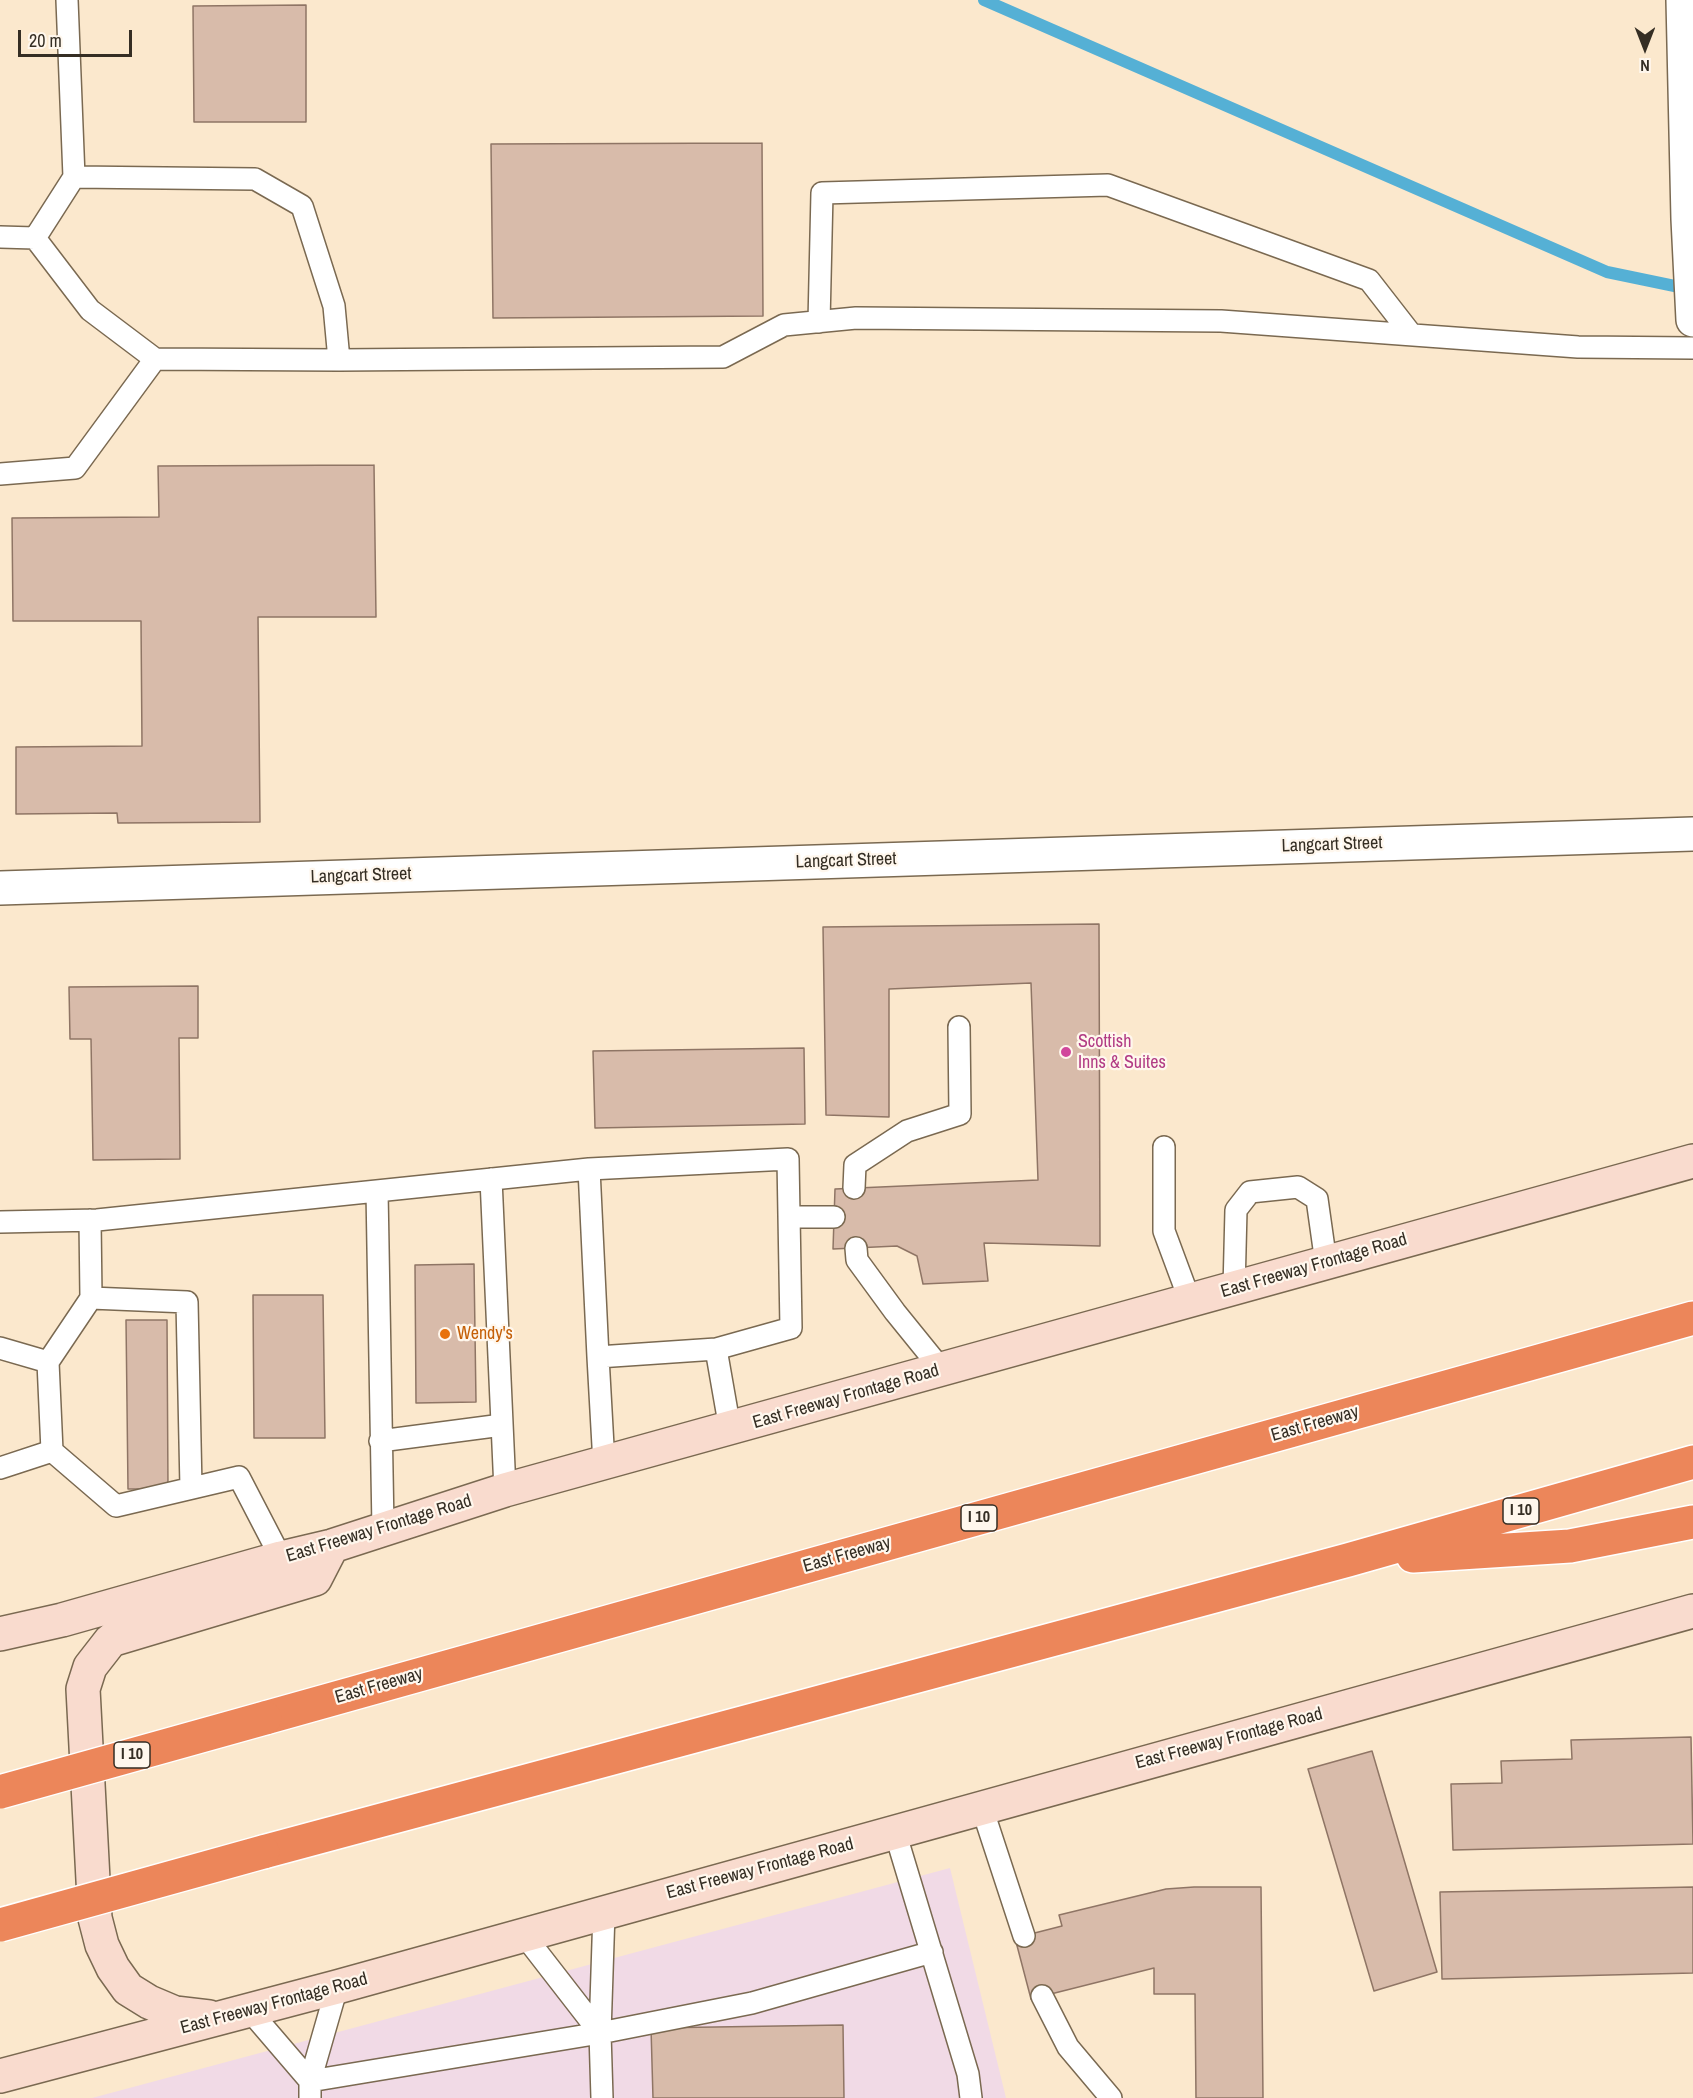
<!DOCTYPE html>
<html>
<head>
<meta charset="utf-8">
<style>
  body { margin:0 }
  #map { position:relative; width:1693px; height:2098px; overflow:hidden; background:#fbe8cd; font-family:"Archivo Narrow",sans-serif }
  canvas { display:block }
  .north { position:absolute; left:1615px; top:18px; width:60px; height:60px; -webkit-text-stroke:4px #fff7ed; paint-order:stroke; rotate:180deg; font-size:16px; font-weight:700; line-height:24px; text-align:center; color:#352e24 }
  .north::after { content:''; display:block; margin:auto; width:21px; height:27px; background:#352e24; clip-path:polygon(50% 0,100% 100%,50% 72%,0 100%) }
  .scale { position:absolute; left:18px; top:30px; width:114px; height:27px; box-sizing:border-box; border:3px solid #352e24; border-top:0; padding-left:8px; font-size:18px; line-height:21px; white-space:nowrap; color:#352e24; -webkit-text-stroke:4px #fff7ed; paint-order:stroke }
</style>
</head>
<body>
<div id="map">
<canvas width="1693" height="2098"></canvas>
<div class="north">N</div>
<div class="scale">20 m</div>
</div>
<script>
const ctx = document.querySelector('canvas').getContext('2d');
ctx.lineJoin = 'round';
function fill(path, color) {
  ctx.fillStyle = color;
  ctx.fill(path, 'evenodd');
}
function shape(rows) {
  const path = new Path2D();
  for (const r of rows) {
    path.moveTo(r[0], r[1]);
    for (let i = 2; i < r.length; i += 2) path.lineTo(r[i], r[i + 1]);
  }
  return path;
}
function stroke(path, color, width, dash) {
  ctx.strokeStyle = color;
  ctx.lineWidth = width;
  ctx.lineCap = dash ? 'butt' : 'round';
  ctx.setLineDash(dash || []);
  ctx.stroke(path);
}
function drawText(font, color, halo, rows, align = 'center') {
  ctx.font = font + ' "Archivo Narrow",sans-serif';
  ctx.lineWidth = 4.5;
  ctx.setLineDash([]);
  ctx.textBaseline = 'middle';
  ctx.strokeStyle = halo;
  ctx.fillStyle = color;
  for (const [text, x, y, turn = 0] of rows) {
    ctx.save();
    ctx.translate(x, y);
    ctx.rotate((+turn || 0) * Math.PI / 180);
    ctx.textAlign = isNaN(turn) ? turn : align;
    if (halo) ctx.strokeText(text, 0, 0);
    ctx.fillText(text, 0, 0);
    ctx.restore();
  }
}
fill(shape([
  [950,1868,1006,2098,92,2098]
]), '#f1dae6');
stroke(shape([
  [984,0,1607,272,1689,289]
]), '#55b0d5', 12);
const building = shape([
  [306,5,306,122,194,122,193,6,306,5],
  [762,143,763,316,493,318,491,144,762,143],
  [374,465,376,617,258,617,260,822,118,823,117,813,16,814,16,747,142,746,141,621,13,621,12,518,159,517,158,466,374,465],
  [1099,924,1100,1246,984,1243,988,1281,923,1284,917,1256,897,1246,833,1249,835,1189,1038,1180,1031,983,889,989,889,1117,826,1115,823,927,1099,924],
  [198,986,198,1038,179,1038,180,1159,93,1160,91,1039,70,1039,69,987,198,986],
  [804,1048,805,1124,595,1128,593,1051,804,1048],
  [474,1264,476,1402,416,1403,415,1265,474,1264],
  [253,1295,323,1295,325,1438,254,1438,253,1295],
  [126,1320,167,1320,168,1489,128,1489,126,1320],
  [1691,1737,1693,1844,1453,1850,1451,1784,1502,1783,1501,1761,1572,1759,1571,1740,1691,1737],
  [1372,1751,1437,1972,1374,1991,1308,1769,1372,1751],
  [1194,1887,1261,1887,1263,2098,1196,2098,1195,1994,1154,1994,1154,1968,1031,1999,1015,1938,1062,1926,1059,1915,1166,1889,1194,1887],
  [1693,1887,1693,1973,1442,1979,1440,1892,1693,1887],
  [843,2025,844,2098,653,2098,651,2028,843,2025]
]);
fill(building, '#d8bbaa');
stroke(building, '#8f7565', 1.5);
const service = shape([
  [67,0,74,177],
  [0,237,35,238,90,310,155,359,339,360],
  [35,238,74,177,255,179,302,206,334,306,339,360,723,357,784,325,856,318,1221,321,1578,347,1693,348],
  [819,322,822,193,1108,185,1369,280,1411,334],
  [0,474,75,468,155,359],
  [1164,1147,1164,1231,1190,1301],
  [589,1169,598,1357],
  [491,1179,505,1490],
  [854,1188,855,1165,907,1131,960,1114,959,1027],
  [377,1191,383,1528],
  [789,1217,834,1217],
  [0,1222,97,1220,589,1169,788,1159,791,1328,716,1349,730,1429],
  [856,1248,857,1260,895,1312,942,1370],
  [1234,1289,1236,1210,1250,1192,1298,1187,1317,1199,1326,1263],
  [91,1298,187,1302,191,1488],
  [0,1348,48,1362,52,1451,0,1468],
  [48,1362,91,1298,90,1220],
  [380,1441,502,1425],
  [52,1451,116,1506,239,1477,281,1558],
  [604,1464,598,1357,716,1349],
  [982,1808,1024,1936],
  [895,1832,968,2074,971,2098],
  [524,1935,600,2033,604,1912],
  [1042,1996,1068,2047,1111,2098],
  [250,2011,310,2081,337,1987],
  [310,2098,310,2081,600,2033],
  [602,2098,600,2033,752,2003,932,1952]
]);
const minor = shape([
  [1683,0,1688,219,1693,320],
  [0,888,1693,834]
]);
const secondary = shape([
  [0,1634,62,1620,281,1558,332,1546,505,1490,1693,1161],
  [209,2017,175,2013,149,2002,128,1989,113,1968,102,1945,95,1918,83,1689,90,1667,111,1640,315,1579,332,1546],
  [0,2076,337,1987,1693,1611]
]);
const motorway = shape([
  [1413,1556,1570,1546,1693,1522],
  [265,1718,1693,1318],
  [263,1852,1348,1560,1693,1462]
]);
stroke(service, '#7a6951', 24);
stroke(minor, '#7a6951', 36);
stroke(secondary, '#7a6951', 36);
stroke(motorway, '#fff', 36);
stroke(service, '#fff', 21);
stroke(minor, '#fff', 33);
stroke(secondary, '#f9dbce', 33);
stroke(motorway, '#ec865a', 33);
const motorwayBridge = shape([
  [0,1792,265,1718],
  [0,1925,263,1852]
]);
stroke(motorwayBridge, '#fff', 36, []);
stroke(motorwayBridge, '#ec865a', 33);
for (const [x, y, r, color] of [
  [1066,1052,6,"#d1479c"],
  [445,1334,6,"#e8710a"]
]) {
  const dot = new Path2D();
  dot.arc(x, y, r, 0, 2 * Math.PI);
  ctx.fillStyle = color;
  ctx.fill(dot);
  stroke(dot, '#fff7ed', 2);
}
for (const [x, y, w] of [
  [1521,1511,36],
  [979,1518,36],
  [132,1755,36]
]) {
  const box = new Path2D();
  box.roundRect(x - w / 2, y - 13, w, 26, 4.5);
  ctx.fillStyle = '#fff7ed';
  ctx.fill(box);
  stroke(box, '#352e24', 1.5);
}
drawText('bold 16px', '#352e24', null, [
  ["I 10",1521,1511],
  ["I 10",979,1518],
  ["I 10",132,1755]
]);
drawText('18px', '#352e24', '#fff7ed', [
  ["Langcart Street",1332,845,-2],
  ["Langcart Street",846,861,-2],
  ["Langcart Street",361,876,-2],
  ["East Freeway Frontage Road",1314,1266,-16],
  ["East Freeway Frontage Road",846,1397,-16],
  ["East Freeway",1315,1424,-16],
  ["East Freeway Frontage Road",379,1529,-17],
  ["East Freeway",847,1555,-16],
  ["East Freeway",379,1686,-16],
  ["East Freeway Frontage Road",1229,1739,-15],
  ["East Freeway Frontage Road",760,1869,-15],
  ["East Freeway Frontage Road",274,2004,-15]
]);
drawText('18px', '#b23c85', '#fff7ed', [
  ["Scottish",1078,1042],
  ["Inns & Suites",1078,1063]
], 'left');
drawText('18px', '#c56008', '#fff7ed', [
  ["Wendy's",457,1334]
], 'left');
</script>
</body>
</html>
